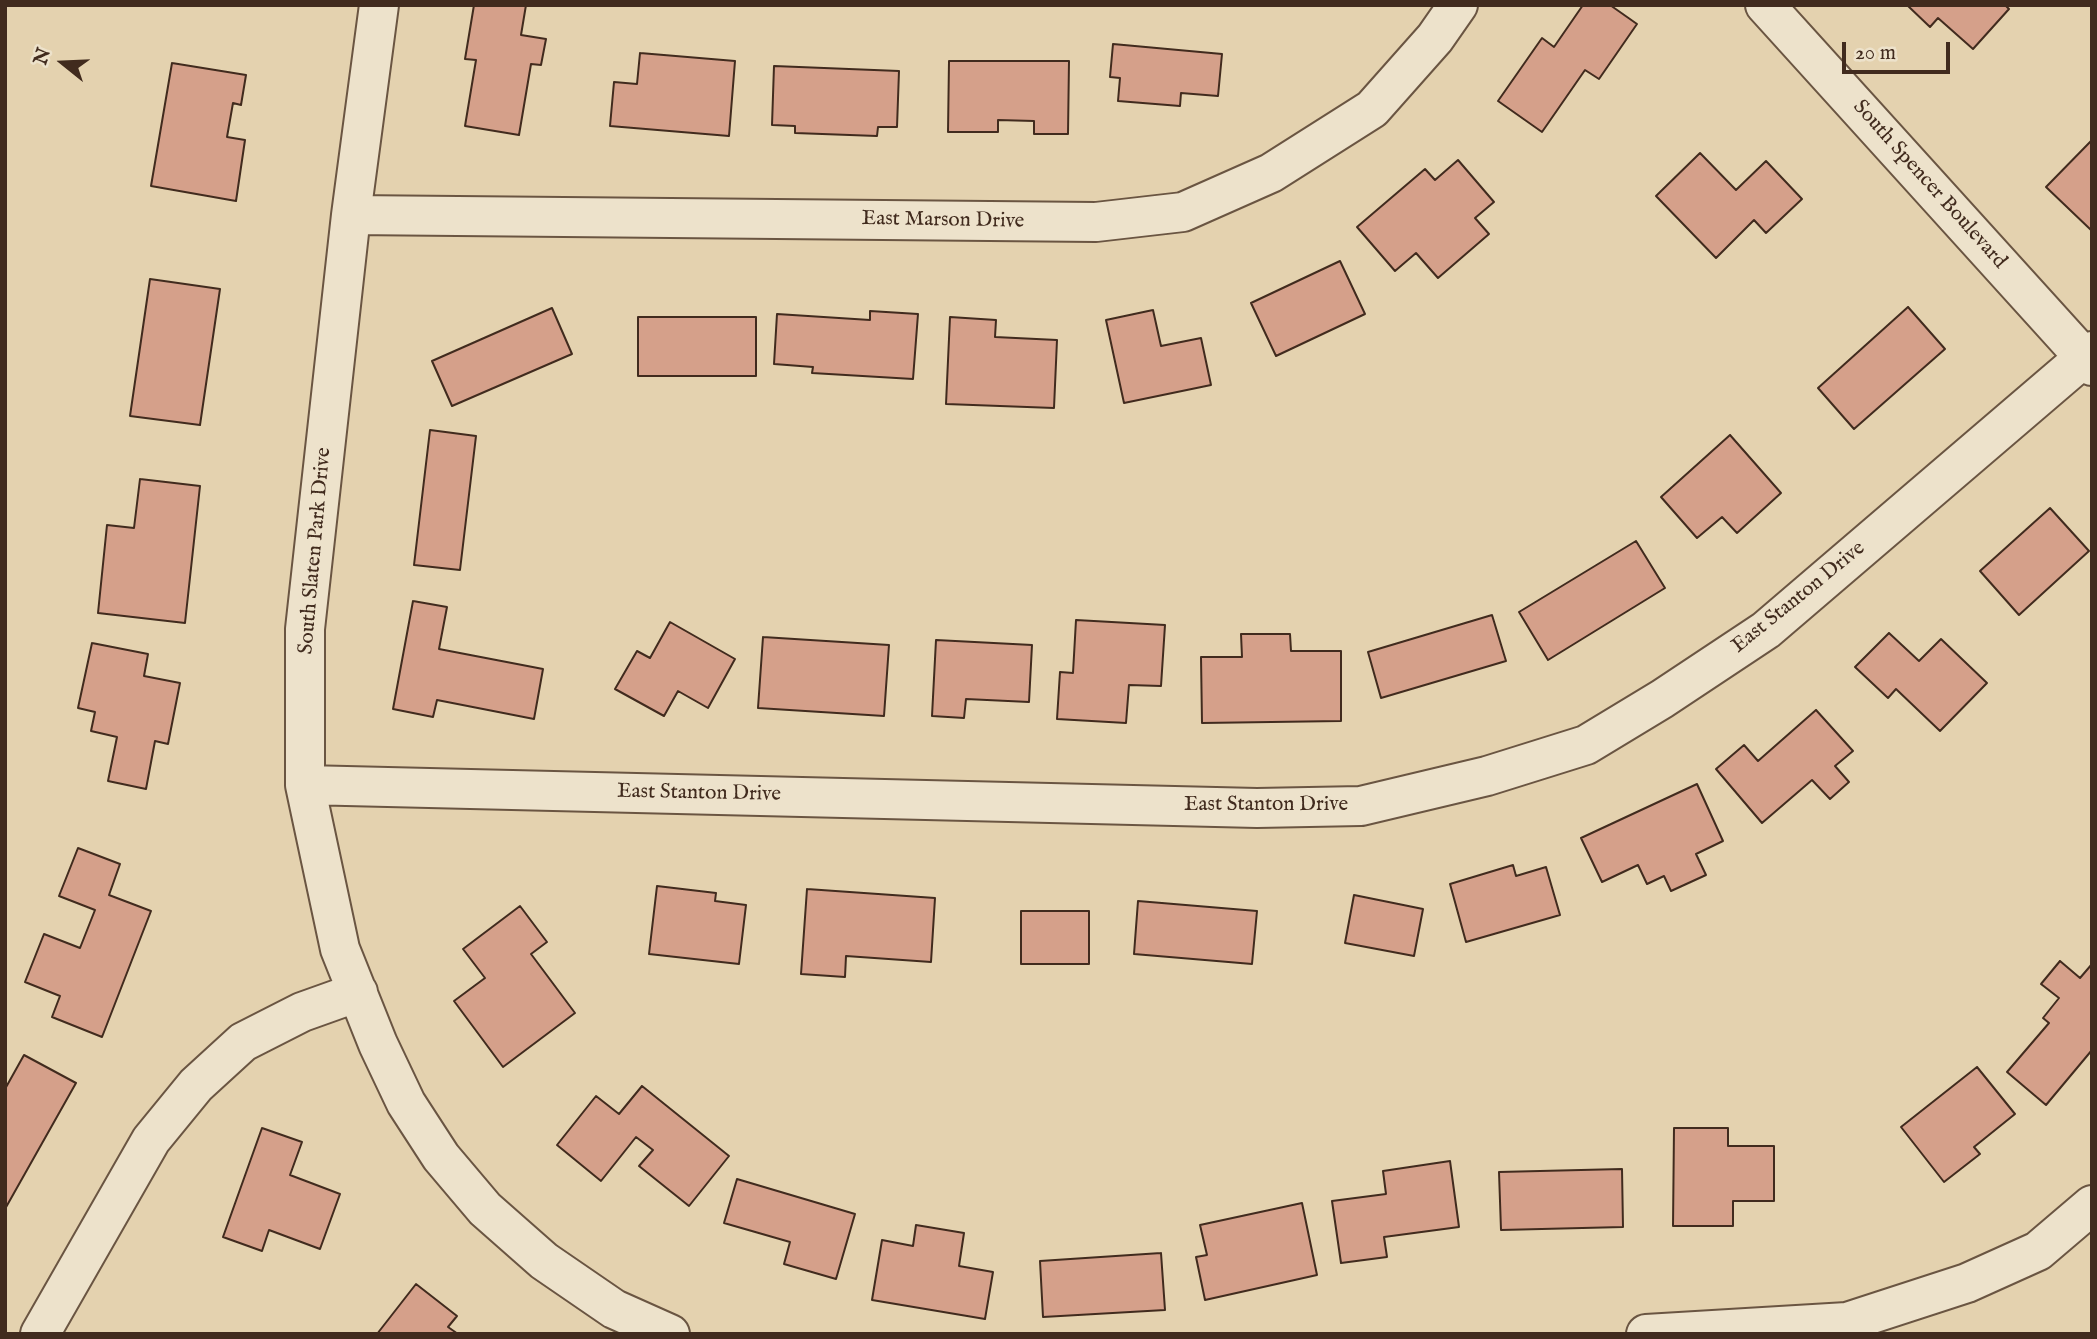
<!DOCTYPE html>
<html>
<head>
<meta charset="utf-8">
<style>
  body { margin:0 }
  #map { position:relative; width:2097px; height:1339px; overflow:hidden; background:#e4d2af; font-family:"IM FELL English",serif }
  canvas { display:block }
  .frame { position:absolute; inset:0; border:7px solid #412b1e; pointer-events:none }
  .north { position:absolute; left:28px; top:28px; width:70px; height:70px; -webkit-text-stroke:5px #ede2cb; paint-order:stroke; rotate:288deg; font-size:19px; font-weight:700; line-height:28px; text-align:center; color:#412b1e }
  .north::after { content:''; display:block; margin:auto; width:24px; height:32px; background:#412b1e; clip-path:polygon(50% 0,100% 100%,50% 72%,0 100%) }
  .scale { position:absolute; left:1842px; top:42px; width:108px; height:32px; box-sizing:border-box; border:4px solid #412b1e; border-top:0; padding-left:9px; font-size:21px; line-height:24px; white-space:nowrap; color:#412b1e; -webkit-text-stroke:5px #ede2cb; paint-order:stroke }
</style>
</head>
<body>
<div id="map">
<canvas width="2097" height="1339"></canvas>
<div class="frame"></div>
<div class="north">N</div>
<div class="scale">20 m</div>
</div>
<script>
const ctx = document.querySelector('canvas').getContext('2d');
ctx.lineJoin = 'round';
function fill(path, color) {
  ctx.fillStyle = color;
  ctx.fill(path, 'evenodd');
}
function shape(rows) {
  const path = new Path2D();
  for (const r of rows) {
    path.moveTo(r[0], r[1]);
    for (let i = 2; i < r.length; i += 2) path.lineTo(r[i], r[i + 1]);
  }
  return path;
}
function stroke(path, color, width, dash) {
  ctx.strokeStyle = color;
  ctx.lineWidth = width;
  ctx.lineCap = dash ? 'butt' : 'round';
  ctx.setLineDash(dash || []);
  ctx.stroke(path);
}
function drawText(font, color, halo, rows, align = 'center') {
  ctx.font = font + ' "IM FELL English",serif';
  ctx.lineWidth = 7;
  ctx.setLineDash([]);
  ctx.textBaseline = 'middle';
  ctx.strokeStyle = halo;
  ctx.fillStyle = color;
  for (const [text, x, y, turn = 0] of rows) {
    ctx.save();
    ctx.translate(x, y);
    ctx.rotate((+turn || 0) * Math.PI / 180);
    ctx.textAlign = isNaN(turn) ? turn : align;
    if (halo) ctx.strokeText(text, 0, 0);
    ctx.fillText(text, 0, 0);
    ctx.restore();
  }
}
const building = shape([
  [474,5,526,5,521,35,546,39,541,65,531,64,519,135,465,126,476,60,465,59,474,5],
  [1583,5,1610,5,1637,24,1599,79,1585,70,1542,132,1498,101,1542,38,1554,47,1583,5],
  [1907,5,2005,5,2009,9,1973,49,1938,18,1930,27,1907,5],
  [1113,44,1222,54,1218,96,1181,93,1180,106,1118,101,1120,78,1110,77,1113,44],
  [640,53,735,61,729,136,610,126,614,82,637,84,640,53],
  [949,61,1069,61,1068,134,1034,134,1034,121,998,120,998,132,948,132,949,61],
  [172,63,246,75,241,105,233,103,227,137,245,140,236,201,151,186,172,63],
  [774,66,899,71,897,127,878,127,877,136,795,133,795,126,772,125,774,66],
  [2092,140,2092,230,2091,230,2046,187,2092,140],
  [1700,153,1736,190,1766,161,1802,199,1766,233,1754,220,1716,258,1656,196,1700,153],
  [1458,160,1494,202,1475,218,1489,234,1438,278,1416,253,1395,271,1357,227,1425,169,1435,180,1458,160],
  [1340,261,1365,314,1276,356,1251,303,1340,261],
  [150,279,220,289,200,425,130,416,150,279],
  [1908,307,1945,349,1854,429,1818,388,1908,307],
  [552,308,572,354,452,406,432,361,552,308],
  [1153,310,1161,346,1201,338,1211,385,1124,403,1106,320,1153,310],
  [870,311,918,314,913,379,812,373,813,367,774,364,777,314,870,320,870,311],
  [638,317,756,317,756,376,638,376,638,317],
  [950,317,996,320,995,337,1057,340,1054,408,946,404,950,317],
  [430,430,476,436,460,570,414,565,430,430],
  [1730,435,1781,493,1737,533,1722,517,1697,538,1661,497,1730,435],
  [140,479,200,486,185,623,98,613,107,525,134,528,140,479],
  [2050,508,2089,551,2019,615,1980,571,2050,508],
  [1636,541,1665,588,1548,660,1519,612,1636,541],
  [413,601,447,607,439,649,543,669,534,719,437,700,433,717,393,709,413,601],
  [1492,615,1506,661,1381,698,1368,652,1492,615],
  [1076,620,1165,625,1161,686,1129,685,1126,723,1057,719,1060,672,1073,673,1076,620],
  [670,622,735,659,708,708,678,691,664,716,615,689,637,651,650,658,670,622],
  [1889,633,1919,661,1941,639,1987,683,1940,731,1896,689,1888,698,1855,667,1889,633],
  [1241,634,1290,634,1291,651,1341,651,1341,721,1202,723,1201,657,1242,657,1241,634],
  [763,637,889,645,884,716,758,708,763,637],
  [936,640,1032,645,1029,702,966,699,964,718,932,716,936,640],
  [92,643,148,654,144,676,180,683,168,744,155,741,146,789,108,781,117,737,91,731,95,712,78,708,92,643],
  [1816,710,1853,751,1835,766,1849,782,1830,799,1812,780,1762,823,1716,769,1744,745,1758,761,1816,710],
  [1697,784,1723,841,1696,854,1706,875,1671,891,1664,876,1647,884,1638,865,1602,882,1581,838,1697,784],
  [78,848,120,864,109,895,151,911,102,1037,52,1017,60,996,25,982,44,934,80,948,95,910,59,896,78,848],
  [1513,865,1516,876,1546,867,1560,915,1466,942,1450,884,1513,865],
  [657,886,716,893,715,901,746,905,739,964,649,954,657,886],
  [807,889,935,898,931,962,846,956,845,977,801,974,807,889],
  [1354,895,1423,909,1414,956,1345,943,1354,895],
  [1138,901,1257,911,1252,964,1134,954,1138,901],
  [520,906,547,942,531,954,575,1013,503,1067,454,1001,485,978,463,949,520,906],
  [1021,911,1089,911,1089,964,1021,964,1021,911],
  [2060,961,2080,978,2092,964,2092,1050,2046,1105,2007,1072,2049,1023,2043,1018,2059,998,2041,984,2060,961],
  [24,1055,76,1083,5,1209,5,1089,24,1055],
  [1977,1067,2015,1114,1974,1147,1980,1154,1944,1182,1901,1127,1977,1067],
  [642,1086,729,1156,689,1206,639,1166,653,1150,636,1137,601,1181,557,1145,596,1096,619,1114,642,1086],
  [262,1128,302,1142,290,1175,340,1194,320,1249,269,1230,262,1251,223,1237,262,1128],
  [1674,1128,1728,1128,1728,1146,1774,1146,1774,1201,1733,1201,1733,1226,1673,1226,1674,1128],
  [1450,1161,1459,1227,1384,1237,1387,1257,1341,1263,1332,1201,1386,1194,1383,1171,1450,1161],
  [1622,1169,1623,1227,1501,1230,1499,1172,1622,1169],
  [737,1179,855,1214,836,1279,784,1264,790,1242,724,1223,737,1179],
  [1302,1203,1317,1275,1205,1300,1196,1257,1207,1255,1200,1225,1302,1203],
  [916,1225,964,1233,959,1266,993,1272,985,1319,872,1300,882,1240,913,1246,916,1225],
  [1161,1253,1165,1310,1043,1317,1040,1261,1161,1253],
  [416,1284,457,1316,448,1327,458,1334,377,1334,416,1284]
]);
fill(building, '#d5a08a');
stroke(building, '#412b1e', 2);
const minor = shape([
  [379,5,351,215,305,629,305,785,340,949,378,1044,406,1103,441,1157,485,1209,544,1261,614,1309,670,1334],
  [1765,5,2092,366],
  [351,215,1096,222,1183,212,1271,173,1372,109,1435,38,1458,5],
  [305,785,1257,808,1361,806,1487,776,1586,745,1662,699,1766,630,2092,351],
  [40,1334,151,1140,196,1085,243,1042,302,1012,358,992],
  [1646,1334,1847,1322,1967,1283,2038,1251,2092,1205]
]);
stroke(minor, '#6a5542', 42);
stroke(minor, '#ede2cb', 38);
drawText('21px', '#412b1e', '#ede2cb', [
  ["South Spencer Boulevard",1929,185,48],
  ["East Marson Drive",943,221,1],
  ["South Slaten Park Drive",316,551,-85],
  ["East Stanton Drive",1799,598,-39],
  ["East Stanton Drive",699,794,1],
  ["East Stanton Drive",1266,806]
]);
</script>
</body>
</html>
